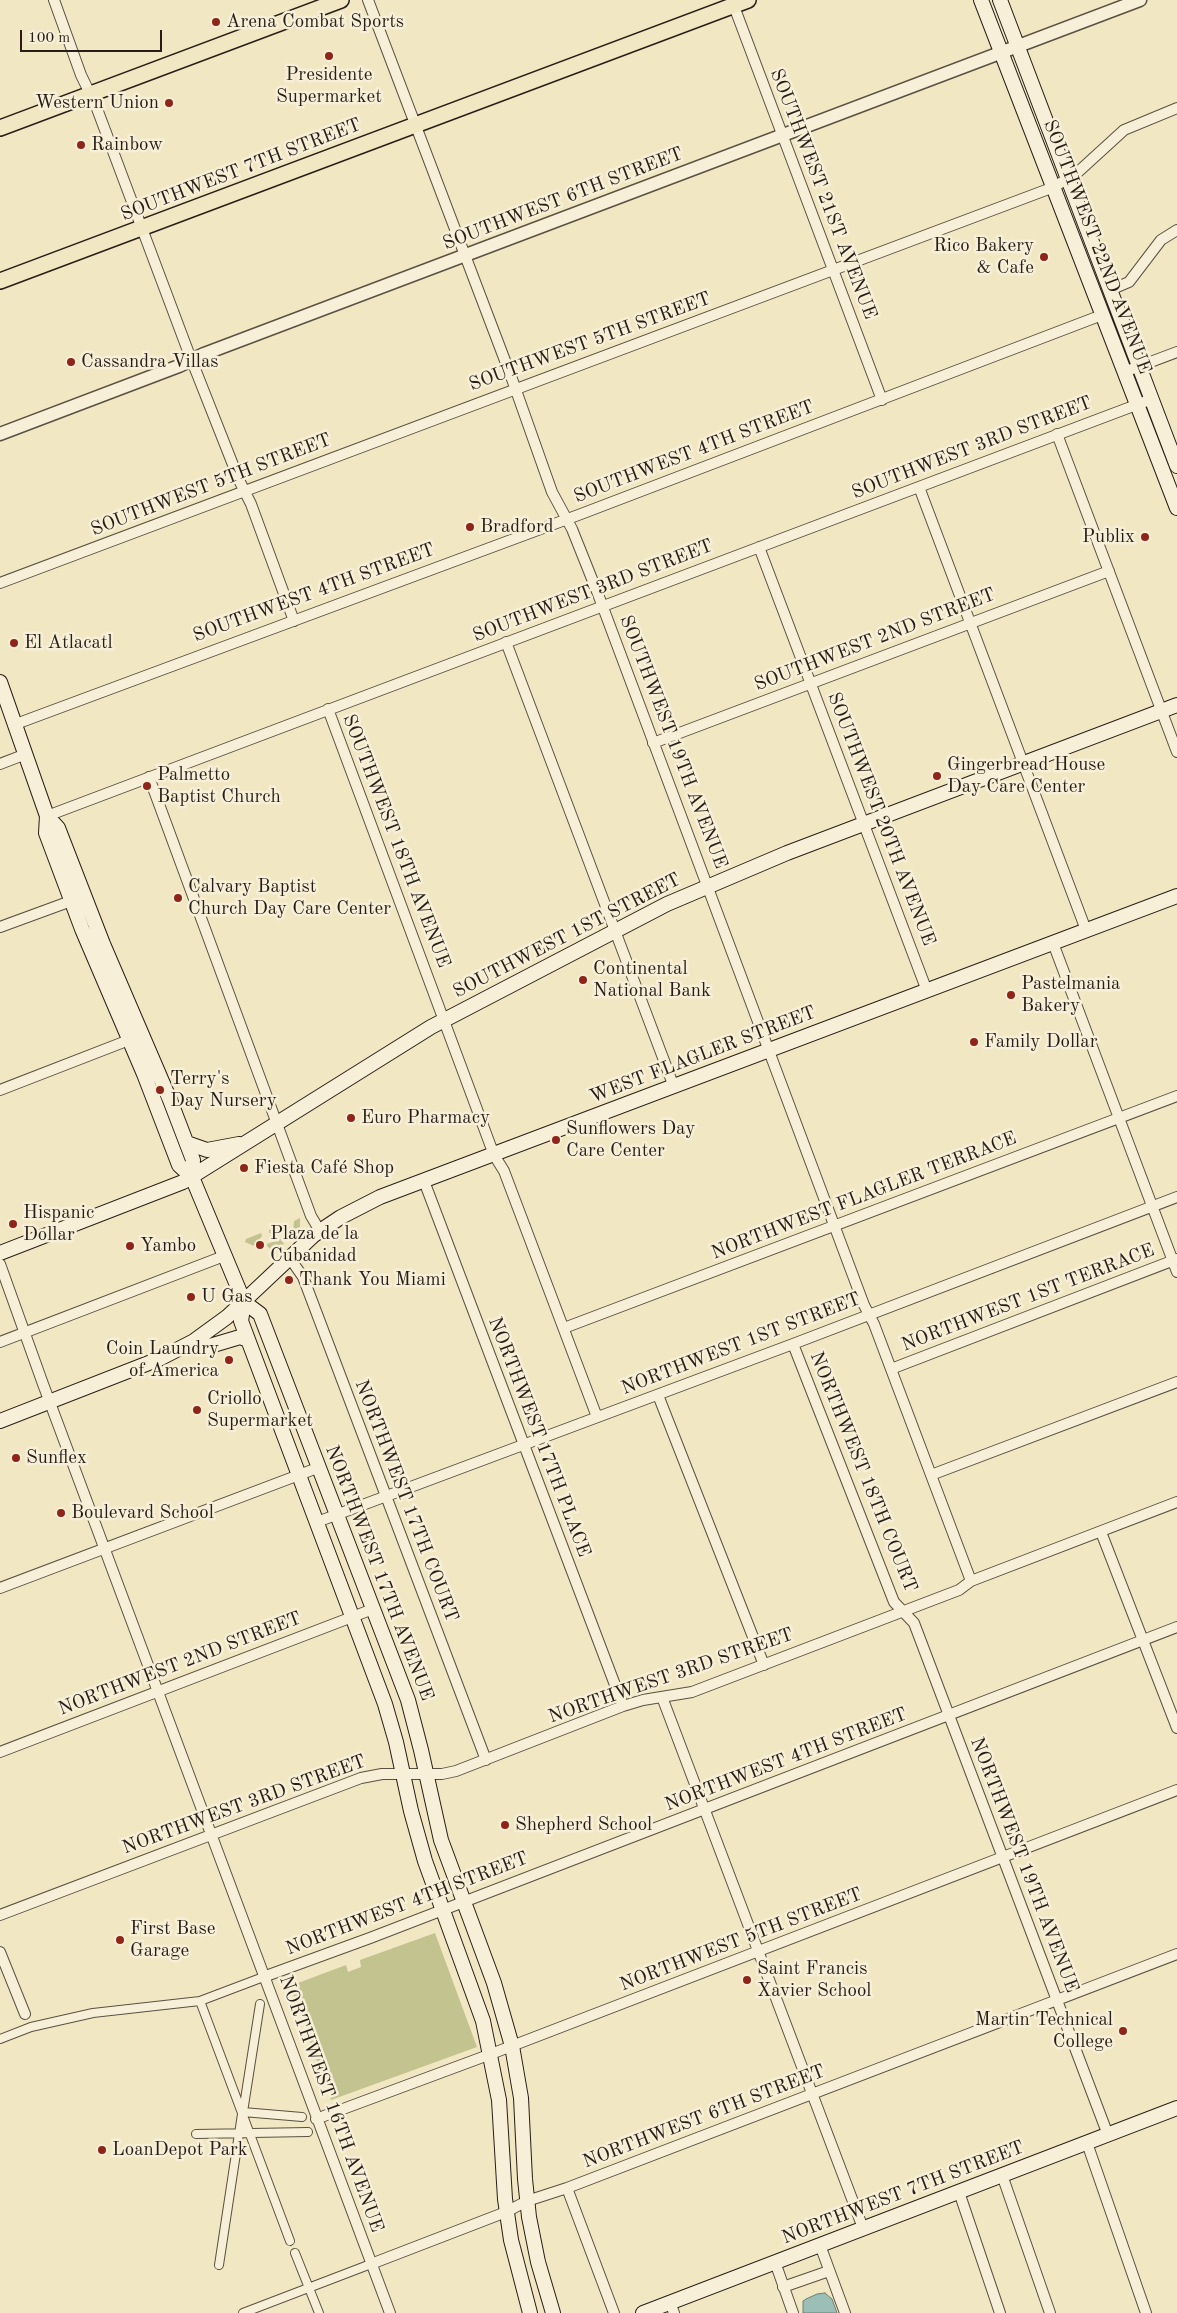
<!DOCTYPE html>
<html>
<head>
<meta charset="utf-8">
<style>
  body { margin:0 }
  #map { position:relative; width:1177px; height:2313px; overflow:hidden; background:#f2e7c3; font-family:"Old Standard TT",serif }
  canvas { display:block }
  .scale { position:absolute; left:20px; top:30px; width:142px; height:22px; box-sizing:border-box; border:2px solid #281e17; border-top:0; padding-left:6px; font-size:15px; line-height:18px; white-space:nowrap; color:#281e17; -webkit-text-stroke:4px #f7efd8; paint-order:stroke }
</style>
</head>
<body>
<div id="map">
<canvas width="1177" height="2313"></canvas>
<div class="scale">100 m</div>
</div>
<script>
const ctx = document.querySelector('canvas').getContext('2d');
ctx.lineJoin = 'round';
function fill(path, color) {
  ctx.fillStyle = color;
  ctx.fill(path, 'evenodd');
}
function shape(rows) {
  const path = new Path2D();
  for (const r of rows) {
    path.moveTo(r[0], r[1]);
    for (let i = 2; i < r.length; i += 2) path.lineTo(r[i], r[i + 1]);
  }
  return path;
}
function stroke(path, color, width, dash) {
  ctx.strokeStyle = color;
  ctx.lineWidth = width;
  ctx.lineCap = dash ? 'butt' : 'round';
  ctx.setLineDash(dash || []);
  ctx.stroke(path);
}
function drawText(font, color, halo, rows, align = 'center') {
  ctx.font = font + ' "Old Standard TT",serif';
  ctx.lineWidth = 5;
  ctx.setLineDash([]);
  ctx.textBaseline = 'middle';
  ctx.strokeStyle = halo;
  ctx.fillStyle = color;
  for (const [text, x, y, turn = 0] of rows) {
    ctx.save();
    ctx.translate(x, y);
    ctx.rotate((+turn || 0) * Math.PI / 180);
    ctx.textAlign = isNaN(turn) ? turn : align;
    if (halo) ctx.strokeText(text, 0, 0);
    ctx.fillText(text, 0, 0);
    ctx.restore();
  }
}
fill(shape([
  [300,1218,300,1230,293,1233,294,1221],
  [285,1224,286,1226,284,1234,269,1233,269,1230],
  [261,1233,262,1236,254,1246,245,1242,246,1239],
  [281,1239,284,1244,274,1252,267,1246,267,1244],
  [435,1933,477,2047,331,2100,290,1986,346,1965,348,1972,361,1967,360,1960]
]), '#c2c38f');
const water = shape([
  [825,2293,832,2299,837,2313,803,2313,803,2301,806,2299,817,2294,825,2293]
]);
fill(water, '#9bbfb6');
stroke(water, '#6d7f76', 1);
const pedestrian = shape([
  [200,2001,290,2241],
  [260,2004,243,2112,302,2117],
  [0,2039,31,2027,93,2013,200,2001,266,1976],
  [196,2134,308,2132],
  [295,2253,319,2313],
  [219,2265,242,2114],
  [243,2313,371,2264]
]);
const minor = shape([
  [54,0,81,75,96,106,188,351,239,480,251,504,294,621],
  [368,0,512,379,552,492,572,529,598,594,864,1305,874,1324,971,1581],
  [732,1,882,400],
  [1110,290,1129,282,1161,240,1177,230],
  [1124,372,1177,352],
  [1057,434,1177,752],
  [919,487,1086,930],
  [759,547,927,991],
  [0,583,1054,187,1078,172,1124,130,1177,108],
  [506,642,674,1087],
  [328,709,494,1155,504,1171,597,1417],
  [16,724,581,514,1102,315],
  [653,743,1109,571],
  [0,764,26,754],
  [149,777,311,1216,320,1231],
  [47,816,1152,399],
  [0,927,71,901],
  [1053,943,1177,1272],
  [0,1090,129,1040],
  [424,1181,623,1706],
  [289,1257,303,1277,486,1760],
  [0,1264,43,1384,390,2313],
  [564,1328,1177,1096],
  [0,1342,224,1256],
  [793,1344,894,1602,914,1623,1108,2135],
  [891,1369,1177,1259],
  [658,1395,764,1665],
  [931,1475,1177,1382],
  [317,1522,793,1344,1177,1197],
  [1101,1532,1177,1728],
  [0,1588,320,1467],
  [662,1697,863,2228],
  [0,1752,373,1609],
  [0,1915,361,1778,382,1774,442,1774,456,1771,623,1706,643,1700,692,1692,959,1590,971,1581,1177,1502],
  [0,1952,25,2014],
  [266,1976,370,1938,1177,1627],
  [316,2119,491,2054,1177,1790],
  [1087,2143,1146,2313],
  [1002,2175,1050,2313],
  [567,2188,614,2313],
  [959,2192,1000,2313],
  [820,2245,845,2313],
  [775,2262,793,2313],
  [371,2264,506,2212,527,2201,567,2188,1177,1954],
  [783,2287,829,2271],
  [670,2302,674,2313]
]);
const tertiary = shape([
  [0,434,179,366,204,354,1140,0]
]);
const secondary = shape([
  [981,0,1177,508],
  [1000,0,1177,466],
  [0,682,47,816,46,833,82,929,144,1074,179,1165,192,1177,244,1302,260,1314,408,1700,421,1750,441,1840,494,1983,512,2046,521,2098,525,2179,529,2217,538,2262,553,2313],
  [47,816,58,828,103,944,170,1100,193,1160,192,1177],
  [187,1143,207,1150,239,1144],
  [0,1253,183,1182,431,1027,667,904,787,853,1177,705],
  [244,1302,241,1321,385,1704,396,1742,411,1811,425,1861,483,2021,499,2100,505,2199,511,2240,530,2313],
  [183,1348,203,1348,240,1337,248,1340],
  [0,1421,159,1359,194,1341,227,1317,314,1235,341,1217,380,1197,1177,896],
  [643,2313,1177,2108]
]);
const primary = shape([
  [0,128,341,0],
  [0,281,748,0]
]);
stroke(pedestrian, '#5a5042', 10);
stroke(minor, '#5a5042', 12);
stroke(tertiary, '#5a5042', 15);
stroke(secondary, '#281e17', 16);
stroke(primary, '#281e17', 18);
stroke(pedestrian, '#f7efd8', 8);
stroke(minor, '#f7efd8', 10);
stroke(tertiary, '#f7efd8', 12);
stroke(secondary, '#f7efd8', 14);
stroke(primary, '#f2e7c3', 15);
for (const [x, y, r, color] of [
  [216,22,5,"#8f2418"],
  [329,56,5,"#8f2418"],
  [169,103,5,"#8f2418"],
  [81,145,5,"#8f2418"],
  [1044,257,5,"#8f2418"],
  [71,362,5,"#8f2418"],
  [470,527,5,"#8f2418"],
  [1145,537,5,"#8f2418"],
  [14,643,5,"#8f2418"],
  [937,776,5,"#8f2418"],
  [147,786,5,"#8f2418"],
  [178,898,5,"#8f2418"],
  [583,980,5,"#8f2418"],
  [1011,995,5,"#8f2418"],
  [974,1042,5,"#8f2418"],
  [160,1090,5,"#8f2418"],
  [351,1118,5,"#8f2418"],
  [556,1140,5,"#8f2418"],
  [244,1168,5,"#8f2418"],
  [13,1224,5,"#8f2418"],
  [260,1245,5,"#8f2418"],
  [130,1246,5,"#8f2418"],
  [289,1280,5,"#8f2418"],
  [191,1297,5,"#8f2418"],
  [229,1360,5,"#8f2418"],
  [197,1410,5,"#8f2418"],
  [16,1458,5,"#8f2418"],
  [61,1513,5,"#8f2418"],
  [505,1825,5,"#8f2418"],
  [120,1940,5,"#8f2418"],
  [747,1980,5,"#8f2418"],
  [1123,2031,5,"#8f2418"],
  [102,2150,5,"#8f2418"]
]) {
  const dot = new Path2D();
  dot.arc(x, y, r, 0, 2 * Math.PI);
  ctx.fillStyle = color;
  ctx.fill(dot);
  stroke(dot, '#f7efd8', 2);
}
drawText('19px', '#281e17', '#f7efd8', [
  ["Arena Combat Sports",226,22],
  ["Presidente",329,75,"center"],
  ["Supermarket",329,97,"center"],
  ["Western Union",159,103,"right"],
  ["Rainbow",91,145],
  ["Rico Bakery",1034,246,"right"],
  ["& Cafe",1034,268,"right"],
  ["Cassandra Villas",81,362],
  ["Bradford",480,527],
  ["Publix",1135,537,"right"],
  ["El Atlacatl",24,643],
  ["Gingerbread House",947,765],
  ["Day Care Center",947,787],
  ["Palmetto",157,775],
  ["Baptist Church",157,797],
  ["Calvary Baptist",188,887],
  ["Church Day Care Center",188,909],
  ["Continental",593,969],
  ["National Bank",593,991],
  ["Pastelmania",1021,984],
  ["Bakery",1021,1006],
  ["Family Dollar",984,1042],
  ["Terry's",170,1079],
  ["Day Nursery",170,1101],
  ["Euro Pharmacy",361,1118],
  ["Sunflowers Day",566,1129],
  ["Care Center",566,1151],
  ["Fiesta Café Shop",254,1168],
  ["Hispanic",23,1213],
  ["Dollar",23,1235],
  ["Plaza de la",270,1234],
  ["Cubanidad",270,1256],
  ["Yambo",140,1246],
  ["Thank You Miami",299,1280],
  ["U Gas",201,1297],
  ["Coin Laundry",219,1349,"right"],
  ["of America",219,1371,"right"],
  ["Criollo",207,1399],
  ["Supermarket",207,1421],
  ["Sunflex",26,1458],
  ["Boulevard School",71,1513],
  ["Shepherd School",515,1825],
  ["First Base",130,1929],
  ["Garage",130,1951],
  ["Saint Francis",757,1969],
  ["Xavier School",757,1991],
  ["Martin Technical",1113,2020,"right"],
  ["College",1113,2042,"right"],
  ["LoanDepot Park",112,2150]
], 'left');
drawText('19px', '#281e17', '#f7efd8', [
  ["SOUTHWEST 7TH STREET",241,170,-21],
  ["SOUTHWEST 21ST AVENUE",823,194,69],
  ["SOUTHWEST 6TH STREET",563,199,-21],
  ["SOUTHWEST 22ND AVENUE",1097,247,69],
  ["SOUTHWEST 5TH STREET",590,342,-20],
  ["SOUTHWEST 3RD STREET",972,448,-21],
  ["SOUTHWEST 4TH STREET",694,452,-21],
  ["SOUTHWEST 5TH STREET",211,485,-21],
  ["SOUTHWEST 3RD STREET",593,591,-21],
  ["SOUTHWEST 4TH STREET",314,593,-20],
  ["SOUTHWEST 2ND STREET",875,640,-21],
  ["SOUTHWEST 19TH AVENUE",673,742,69],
  ["SOUTHWEST 20TH AVENUE",881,819,69],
  ["SOUTHWEST 18TH AVENUE",396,841,69],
  ["SOUTHWEST 1ST STREET",567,936,-27],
  ["WEST FLAGLER STREET",703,1055,-21],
  ["NORTHWEST FLAGLER TERRACE",864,1196,-21],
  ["NORTHWEST 1ST TERRACE",1028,1298,-21],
  ["NORTHWEST 1ST STREET",741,1344,-21],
  ["NORTHWEST 17TH PLACE",539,1437,69],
  ["NORTHWEST 18TH COURT",863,1472,68],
  ["NORTHWEST 17TH COURT",406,1501,69],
  ["NORTHWEST 17TH AVENUE",379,1573,69],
  ["NORTHWEST 2ND STREET",180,1664,-21],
  ["NORTHWEST 3RD STREET",671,1676,-19],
  ["NORTHWEST 4TH STREET",786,1760,-21],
  ["NORTHWEST 3RD STREET",244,1805,-20],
  ["NORTHWEST 19TH AVENUE",1024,1865,69],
  ["NORTHWEST 4TH STREET",407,1904,-21],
  ["NORTHWEST 5TH STREET",741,1940,-21],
  ["NORTHWEST 16TH AVENUE",331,2104,70],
  ["NORTHWEST 6TH STREET",704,2117,-21],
  ["NORTHWEST 7TH STREET",903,2193,-21]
]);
</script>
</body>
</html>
